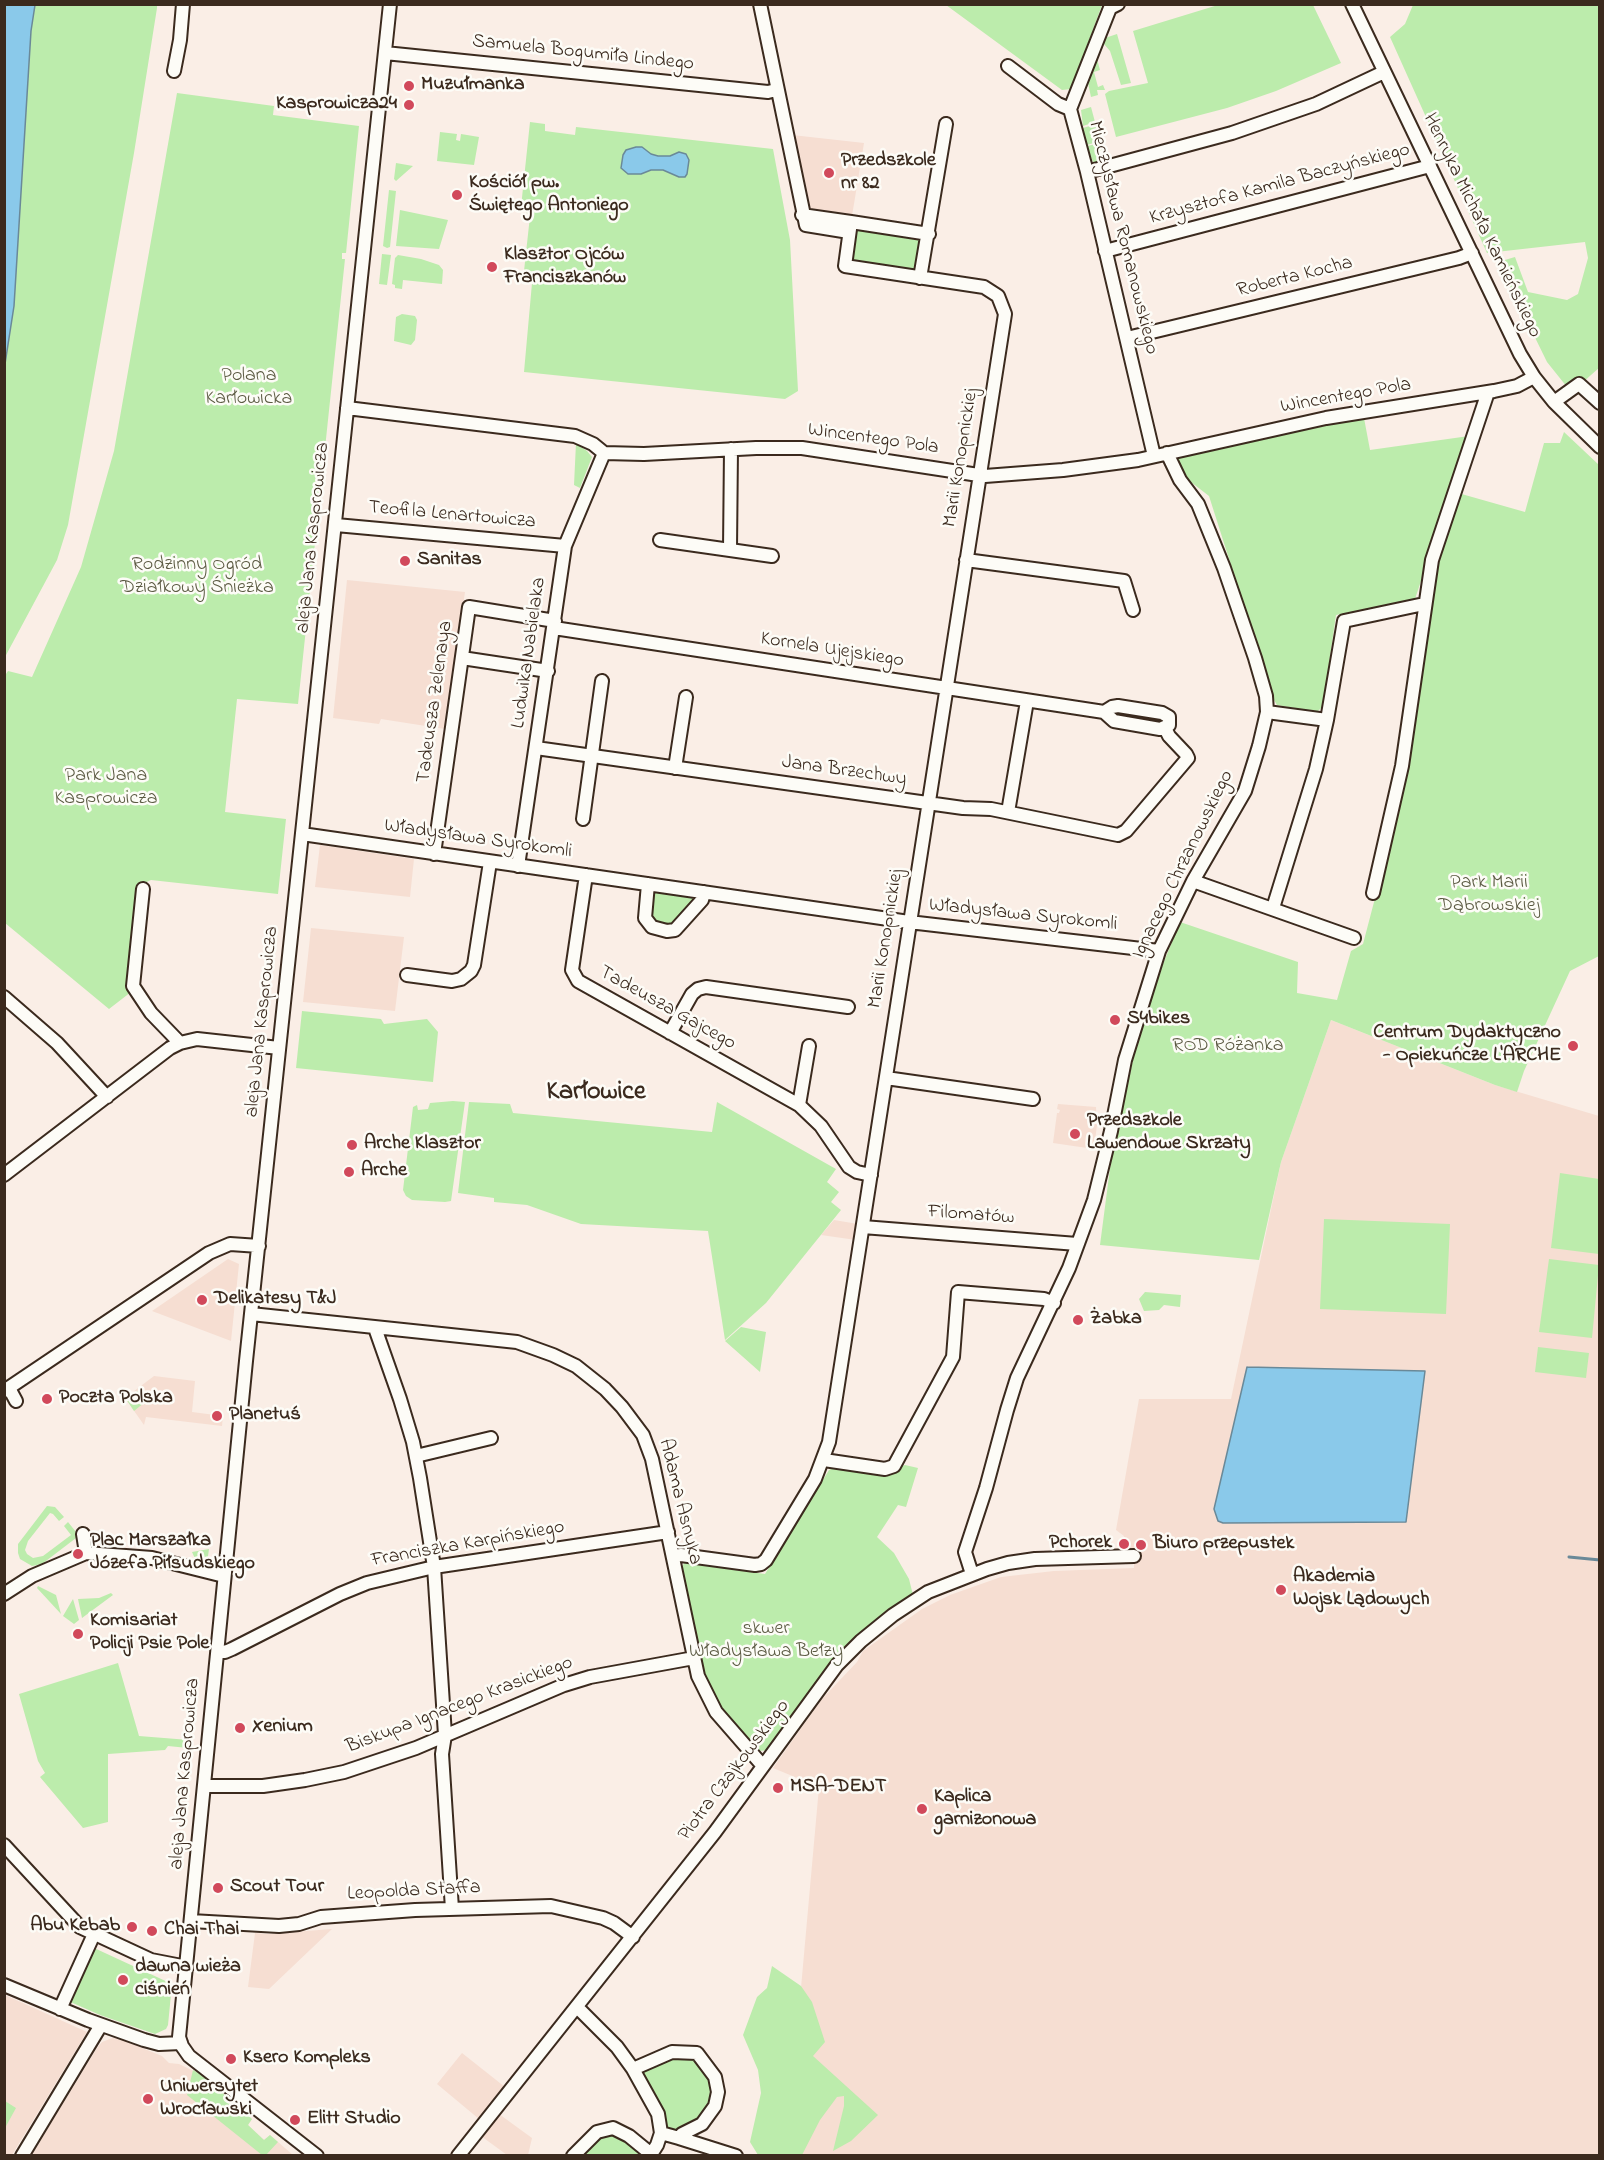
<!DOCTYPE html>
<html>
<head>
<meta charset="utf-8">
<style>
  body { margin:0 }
  #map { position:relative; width:1604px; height:2160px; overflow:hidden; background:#faeee6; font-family:"Indie Flower",sans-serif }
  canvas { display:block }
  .frame { position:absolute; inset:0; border:6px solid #3b2a1e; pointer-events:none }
</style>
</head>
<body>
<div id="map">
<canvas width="1604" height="2160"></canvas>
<div class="frame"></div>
</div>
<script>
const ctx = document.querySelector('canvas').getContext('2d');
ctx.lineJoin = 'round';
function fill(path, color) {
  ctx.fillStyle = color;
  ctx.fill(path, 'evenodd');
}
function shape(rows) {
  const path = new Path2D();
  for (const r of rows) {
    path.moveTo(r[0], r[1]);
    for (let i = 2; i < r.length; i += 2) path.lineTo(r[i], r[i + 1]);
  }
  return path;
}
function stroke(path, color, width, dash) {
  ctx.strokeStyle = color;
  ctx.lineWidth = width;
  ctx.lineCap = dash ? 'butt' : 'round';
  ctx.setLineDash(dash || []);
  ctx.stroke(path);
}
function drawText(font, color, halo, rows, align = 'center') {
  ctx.font = font + ' "Indie Flower",sans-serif';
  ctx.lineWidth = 5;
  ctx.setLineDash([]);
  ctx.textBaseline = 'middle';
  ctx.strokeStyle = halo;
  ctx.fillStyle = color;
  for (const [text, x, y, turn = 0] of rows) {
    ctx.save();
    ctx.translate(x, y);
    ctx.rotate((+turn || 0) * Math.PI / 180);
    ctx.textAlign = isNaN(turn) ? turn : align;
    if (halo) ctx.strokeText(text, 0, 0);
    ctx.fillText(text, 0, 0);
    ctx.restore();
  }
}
fill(shape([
  [792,135,864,143,852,216,816,211,808,207],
  [347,580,465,592,445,729,381,719,379,724,333,718],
  [320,845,414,859,410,897,315,887],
  [311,928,404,937,395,1011,303,1002],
  [1331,1020,1495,1085,1599,1116,1599,2155,786,2155,819,1787,773,1768,821,1700,857,1662,863,1651,922,1609,950,1595,1001,1577,1054,1571,1134,1568,1134,1552,1125,1552,1124,1536,1116,1530,1139,1399,1231,1399,1281,1162],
  [1058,1104,1096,1107,1097,1125,1094,1149,1053,1143,1057,1113,1059,1113,1060,1110,1057,1109],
  [834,1220,858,1224,856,1240,821,1235],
  [228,1259,239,1264,231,1341,152,1311],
  [154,1376,195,1381,192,1412,223,1416,222,1426,146,1417,144,1425,125,1398],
  [332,1929,269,1989,248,1987,255,1933,268,1934],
  [5,1995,87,2032,12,2155,5,2156],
  [115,2037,162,2056,169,2063,179,2064,202,2075,252,2119,248,2125,264,2140,270,2135,293,2155,31,2156,97,2048,102,2042],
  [462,2053,505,2087,479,2119,437,2084],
  [499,2114,532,2138,528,2155,507,2155,481,2136]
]), '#f6ded2');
fill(shape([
  [35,5,157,5,157,8,134,153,68,525,57,560,5,657,5,364,14,306,31,31],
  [946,5,1102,5,1071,89,1062,90],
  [1218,5,1313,5,1341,63,1276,91,1227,108,1116,137,1105,94,1109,91,1148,83,1133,31],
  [1413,5,1599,5,1600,367,1582,383,1567,387,1547,362,1498,262,1515,257,1528,292,1567,300,1578,294,1588,258,1585,242,1487,253,1390,37,1405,24],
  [1117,34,1131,83,1121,85,1110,51,1104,44,1100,50,1105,38],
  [1097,59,1100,70,1094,72,1098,87,1103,85,1105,90,1097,90,1098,95,1091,97,1088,83],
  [177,93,274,106,273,115,359,126,346,253,342,253,342,259,345,259,298,704,237,699,225,812,286,819,278,894,151,880,138,886,131,992,109,1009,5,923,4,677,8,671,32,677,81,567,114,451],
  [1091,107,1095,122,1083,126,1081,110],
  [530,122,545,124,545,131,575,135,576,127,773,149,790,240,798,391,785,399,524,372,533,272,524,271,530,216,521,207],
  [1096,124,1100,141,1087,145,1083,128],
  [440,132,457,134,456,140,460,141,461,134,479,137,474,165,437,161],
  [1101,143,1105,160,1097,163,1093,162,1087,146],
  [396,163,413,166,396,181,394,179],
  [389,190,396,191,390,247,387,248,383,246],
  [400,210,448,220,439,249,396,246],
  [858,228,918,237,920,241,916,271,854,264,851,261,855,230],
  [382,254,391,255,387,285,379,284],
  [398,255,421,259,439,265,443,270,442,284,403,280,402,289,395,288,395,285,392,284,395,258],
  [402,314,415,316,417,320,415,340,411,345,394,341,396,317],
  [1364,418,1370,450,1469,436,1415,599,1336,615,1323,706,1317,712,1277,705,1274,700,1209,496,1187,479,1176,460,1178,456],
  [1564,432,1599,465,1599,956,1570,971,1524,1071,1517,1092,1495,1085,1331,1020,1281,1162,1259,1260,1100,1245,1112,1153,1138,1038,1157,979,1180,922,1298,962,1297,993,1337,1000,1351,951,1363,944,1379,883,1435,567,1458,493,1525,512,1544,443,1560,443],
  [576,443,587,451,592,457,580,488,574,485],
  [1113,709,1165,718,1163,726,1111,714],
  [655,892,694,898,695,899,673,925,668,926,656,922,652,913],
  [302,1011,381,1019,384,1024,427,1019,438,1032,433,1082,296,1068],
  [453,1101,465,1102,451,1201,445,1202,412,1200,406,1196,403,1190,413,1107,417,1105,418,1110,428,1109,430,1103],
  [469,1102,510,1104,513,1113,712,1132,717,1102,836,1169,827,1182,839,1192,831,1202,841,1210,766,1303,725,1340,708,1231,581,1224,527,1205,494,1202,494,1198,458,1193],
  [1560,1173,1599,1179,1599,1254,1551,1248],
  [1324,1219,1450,1224,1446,1314,1320,1309],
  [1549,1259,1599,1265,1592,1338,1539,1332],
  [1145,1292,1181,1295,1180,1307,1164,1305,1159,1310,1144,1311,1139,1299],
  [741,1327,766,1332,760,1372,725,1341],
  [1538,1347,1589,1353,1586,1378,1535,1372],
  [142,1388,150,1398,134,1411,126,1399],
  [905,1465,918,1468,906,1507,898,1505,877,1537,894,1553,909,1579,913,1595,877,1621,770,1750,758,1751,719,1707,704,1675,681,1570,684,1563,765,1574,829,1470,834,1468,889,1475,900,1467],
  [47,1506,55,1507,64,1517,59,1521,53,1514,50,1513,28,1541,25,1550,27,1554,33,1558,43,1556,71,1535,64,1526,68,1522,76,1532,76,1538,42,1564,32,1566,20,1559,18,1553,18,1544],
  [209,1549,207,1563,205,1565,197,1563,192,1552],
  [38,1586,56,1595,61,1614,37,1588],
  [111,1593,113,1595,82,1618,78,1599,99,1598],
  [73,1599,79,1620,74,1624,63,1616],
  [118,1663,139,1736,189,1740,188,1748,168,1746,165,1750,108,1754,108,1822,83,1828,40,1777,45,1773,38,1761,19,1694],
  [92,1947,172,1984,168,2025,166,2029,155,2034,100,2015,66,2000],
  [772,1966,801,1986,812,2002,825,2042,813,2056,878,2115,851,2141,833,2151,844,2106,844,2096,837,2097,820,2120,802,2155,758,2155,750,2142,761,2093,758,2070,743,2035,757,1997,767,1988],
  [668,2055,685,2055,699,2060,712,2079,713,2102,699,2122,676,2132,663,2131,640,2075,641,2070],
  [193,2070,202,2075,252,2119,248,2125,264,2140,270,2135,278,2142,266,2155,262,2155,187,2095],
  [5,2101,16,2108,5,2128],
  [616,2133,645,2156,578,2156,592,2139]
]), '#bcecac');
const water = shape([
  [5,4,35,5,31,31,14,306,5,364,5,4],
  [636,147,642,147,651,154,658,156,670,156,679,152,686,154,689,160,687,174,685,177,679,177,663,170,651,170,641,174,628,174,621,168,623,155,626,150,636,147],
  [1247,1367,1425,1371,1406,1522,1223,1523,1218,1521,1214,1509,1247,1367]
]);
fill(water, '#8ac9ea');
stroke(water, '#6a8998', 1.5);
stroke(shape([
  [1569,1557,1600,1560]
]), '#6a8998', 3);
const minor = shape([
  [760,4,806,225,849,232],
  [1118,4,1110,8,1070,109,1087,172,1154,456],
  [1352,4,1520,354,1534,377,1554,402,1600,447],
  [385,53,768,92,776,90],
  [1008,66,1058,104,1070,109],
  [174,71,180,40,183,4],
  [1087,172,1232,133,1316,104,1384,72],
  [802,215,851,222],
  [1105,251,1430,166],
  [920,278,946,124],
  [1127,338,1459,258,1472,253],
  [1554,402,1579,384,1600,403],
  [347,408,575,436,593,444,604,453,644,454,756,448,802,448,985,476,1063,470,1138,460,1326,418,1494,391,1517,386,1534,377],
  [336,525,565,546],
  [660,540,772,556],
  [730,549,731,449],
  [966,560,1124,581,1133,610],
  [554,628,1104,712,1114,721,1160,729,1169,725,1169,717,1162,713,1118,706,1112,707,1104,712],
  [462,658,548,671],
  [1267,712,1327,720],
  [536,748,963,808,991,809,1118,835,1126,831,1188,758,1186,754,1169,736,1165,728],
  [675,768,686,697],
  [1008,812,1027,701],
  [583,819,602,681],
  [302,834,909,922,1159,951],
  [434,854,469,607,555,621],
  [518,866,565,546,604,453],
  [586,875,572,970,578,981,799,1105,821,1126,849,1167,857,1172,871,1175],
  [1193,881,1354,938],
  [648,884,645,918,652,927,667,931,675,930,702,900,704,892],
  [143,889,133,986,151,1013,180,1043],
  [1373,893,1402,766,1432,560,1488,392],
  [1273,908,1316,769,1327,720,1344,621,1424,604],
  [407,975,452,981,461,979,471,971,474,965,490,862],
  [4,997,57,1043,107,1097],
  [670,1033,692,994,698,989,706,987,848,1007],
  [886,1078,1033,1099],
  [799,1105,809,1046],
  [4,1175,170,1048,180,1043,197,1039,279,1048],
  [863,1227,1077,1244],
  [251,1314,517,1342,553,1355,576,1366,605,1389,622,1407,643,1435,652,1459,698,1676,716,1712,763,1766],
  [375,1328,400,1399,413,1442,420,1478,434,1567,445,1735,442,1754,452,1909],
  [9,1388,16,1401],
  [4,1391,209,1253,230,1244,259,1246],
  [416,1456,491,1438],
  [824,1460,885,1469,894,1466,953,1357,958,1292,1044,1299,1054,1303],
  [83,1534,86,1553,152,1558,224,1576],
  [673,1556,681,1555,755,1565,761,1564,766,1560,815,1479,829,1442,1005,314,998,296,984,287,845,266,851,222,929,234],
  [972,1574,965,1552,986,1488,1007,1410,1017,1378,1069,1268,1094,1200,1111,1131,1125,1060,1159,951,1193,881,1245,791,1259,746,1267,712,1266,696,1255,658,1224,568,1198,504,1180,480,1167,453],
  [4,1594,32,1576,86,1553],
  [218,1651,225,1652,232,1649,340,1594,367,1583,434,1567,668,1532],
  [204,1786,263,1786,305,1780,344,1772,416,1748,564,1685,590,1677,694,1658],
  [4,1845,80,1927,151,1960,187,1967],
  [191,1921,279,1926,299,1924,321,1917,415,1910,551,1906,603,1918,614,1923,633,1937],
  [4,1985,88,2020,144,2040,159,2044,181,2043],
  [577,2007,617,2047,633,2069,658,2114,661,2133,657,2145,650,2156],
  [60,2009,94,1934],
  [633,2069,672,2052,697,2053,715,2077,718,2092,715,2106,702,2124,682,2134,679,2138,661,2133],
  [679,2138,736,2156],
  [22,2156,101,2025],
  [317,2156,189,2056,182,2046,179,2037,246,1361,390,4],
  [458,2156,715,1832,837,1665,861,1641,893,1615,928,1592,987,1569,1008,1563,1035,1559,1134,1556],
  [573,2156,597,2132,613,2128,629,2136,651,2154]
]);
stroke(minor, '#3b2a1e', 16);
stroke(minor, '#fdfcf7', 12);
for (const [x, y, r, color] of [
  [409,86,6,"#d1495b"],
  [409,105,6,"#d1495b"],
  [829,173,6,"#d1495b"],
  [457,195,6,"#d1495b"],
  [492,267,6,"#d1495b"],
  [405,561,6,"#d1495b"],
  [1115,1020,6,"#d1495b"],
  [1573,1046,6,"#d1495b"],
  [1075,1134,6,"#d1495b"],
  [352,1145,6,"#d1495b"],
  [349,1172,6,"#d1495b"],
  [202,1300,6,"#d1495b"],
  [1078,1320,6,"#d1495b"],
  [47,1399,6,"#d1495b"],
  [217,1416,6,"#d1495b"],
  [1124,1544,6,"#d1495b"],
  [1141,1545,6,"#d1495b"],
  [78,1554,6,"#d1495b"],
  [1281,1590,6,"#d1495b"],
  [78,1634,6,"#d1495b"],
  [240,1728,6,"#d1495b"],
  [778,1788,6,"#d1495b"],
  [922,1809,6,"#d1495b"],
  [218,1888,6,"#d1495b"],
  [132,1927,6,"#d1495b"],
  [152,1931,6,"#d1495b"],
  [123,1980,6,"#d1495b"],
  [231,2059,6,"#d1495b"],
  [148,2099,6,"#d1495b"],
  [295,2120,6,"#d1495b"]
]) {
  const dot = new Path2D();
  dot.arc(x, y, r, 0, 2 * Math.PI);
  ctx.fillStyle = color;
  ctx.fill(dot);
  stroke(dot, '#fdfcf7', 2);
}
drawText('20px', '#3b2a1e', '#fdfcf7', [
  ["Samuela Bogumiła Lindego",583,54,6],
  ["Krzysztofa Kamila Baczyńskiego",1280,185,-15],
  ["Henryka Michała Kamieńskiego",1481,226,64],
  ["Mieczysława Romanowskiego",1122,238,76],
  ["Roberta Kocha",1295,278,-14],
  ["Wincentego Pola",1346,397,-10],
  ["Wincentego Pola",873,440,8],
  ["Marii Konopnickiej",962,458,-81],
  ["Teofila Lenartowicza",452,516,5],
  ["aleja Jana Kasprowicza",314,538,-84],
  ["Kornela Ujejskiego",832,651,9],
  ["Ludwika Nabielaka",530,653,-82],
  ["Tadeusza Zelenaya",436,702,-82],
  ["Jana Brzechwy",844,772,8],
  ["Władysława Syrokomli",478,840,8],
  ["Ignacego Chrzanowskiego",1184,865,-64],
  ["Władysława Syrokomli",1023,916,6],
  ["Marii Konopnickiej",887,939,-81],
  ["Tadeusza Gajcego",667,1009,29],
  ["aleja Jana Kasprowicza",263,1022,-84],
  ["Filomatów",971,1216,4],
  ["Adama Asnyka",679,1502,76],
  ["Franciszka Karpińskiego",468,1545,-10],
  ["Biskupa Ignacego Krasickiego",460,1706,-21],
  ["Piotra Czajkowskiego",735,1771,-53],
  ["aleja Jana Kasprowicza",186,1774,-85],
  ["Leopolda Staffa",414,1892,-3]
]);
drawText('bold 20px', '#3b2a1e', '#fdfcf7', [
  ["Muzułmanka",421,86],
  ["Kasprowicza24",397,105,"right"],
  ["Przedszkole",841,162],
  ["nr 82",841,185],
  ["Kościół pw.",469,184],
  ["Świętego Antoniego",469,207],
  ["Klasztor Ojców",504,256],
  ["Franciszkanów",504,279],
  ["Sanitas",417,561],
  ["S4bikes",1127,1020],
  ["Centrum Dydaktyczno",1561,1034,"right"],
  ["- Opiekuńcze L'ARCHE",1561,1057,"right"],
  ["Przedszkole",1087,1122],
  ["Lawendowe Skrzaty",1087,1145],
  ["Arche Klasztor",364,1145],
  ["Arche",361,1172],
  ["Delikatesy T&J",214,1300],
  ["Żabka",1090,1320],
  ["Poczta Polska",59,1399],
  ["Planetuś",229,1416],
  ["Plac Marszałka",90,1542],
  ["Józefa Piłsudskiego",90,1565],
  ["Pchorek",1112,1544,"right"],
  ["Biuro przepustek",1153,1545],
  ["Akademia",1293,1578],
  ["Wojsk Lądowych",1293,1601],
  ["Komisariat",90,1622],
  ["Policji Psie Pole",90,1645],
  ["Xenium",252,1728],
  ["MSA-DENT",790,1788],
  ["Kaplica",934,1798],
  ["garnizonowa",934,1821],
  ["Scout Tour",230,1888],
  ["Abu Kebab",120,1927,"right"],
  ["Chai Thai",164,1931],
  ["dawna wieża",135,1968],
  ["ciśnień",135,1991],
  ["Ksero Kompleks",243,2059],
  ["Uniwersytet",160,2088],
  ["Wrocławski",160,2111],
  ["Elitt Studio",307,2120]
], 'left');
drawText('20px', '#5b5a42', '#fdfcf7', [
  ["Polana",249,377],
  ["Karłowicka",249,400],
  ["Rodzinny Ogród",197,566],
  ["Działkowy Śnieżka",197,589],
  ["Park Jana",106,777],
  ["Kasprowicza",106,800],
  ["Park Marii",1489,884],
  ["Dąbrowskiej",1489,907],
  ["ROD Różanka",1228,1047],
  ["skwer",766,1630],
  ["Władysława Bełzy",766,1653]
]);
drawText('bold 26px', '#3b2a1e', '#fdfcf7', [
  ["Karłowice",596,1094]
]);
</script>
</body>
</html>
